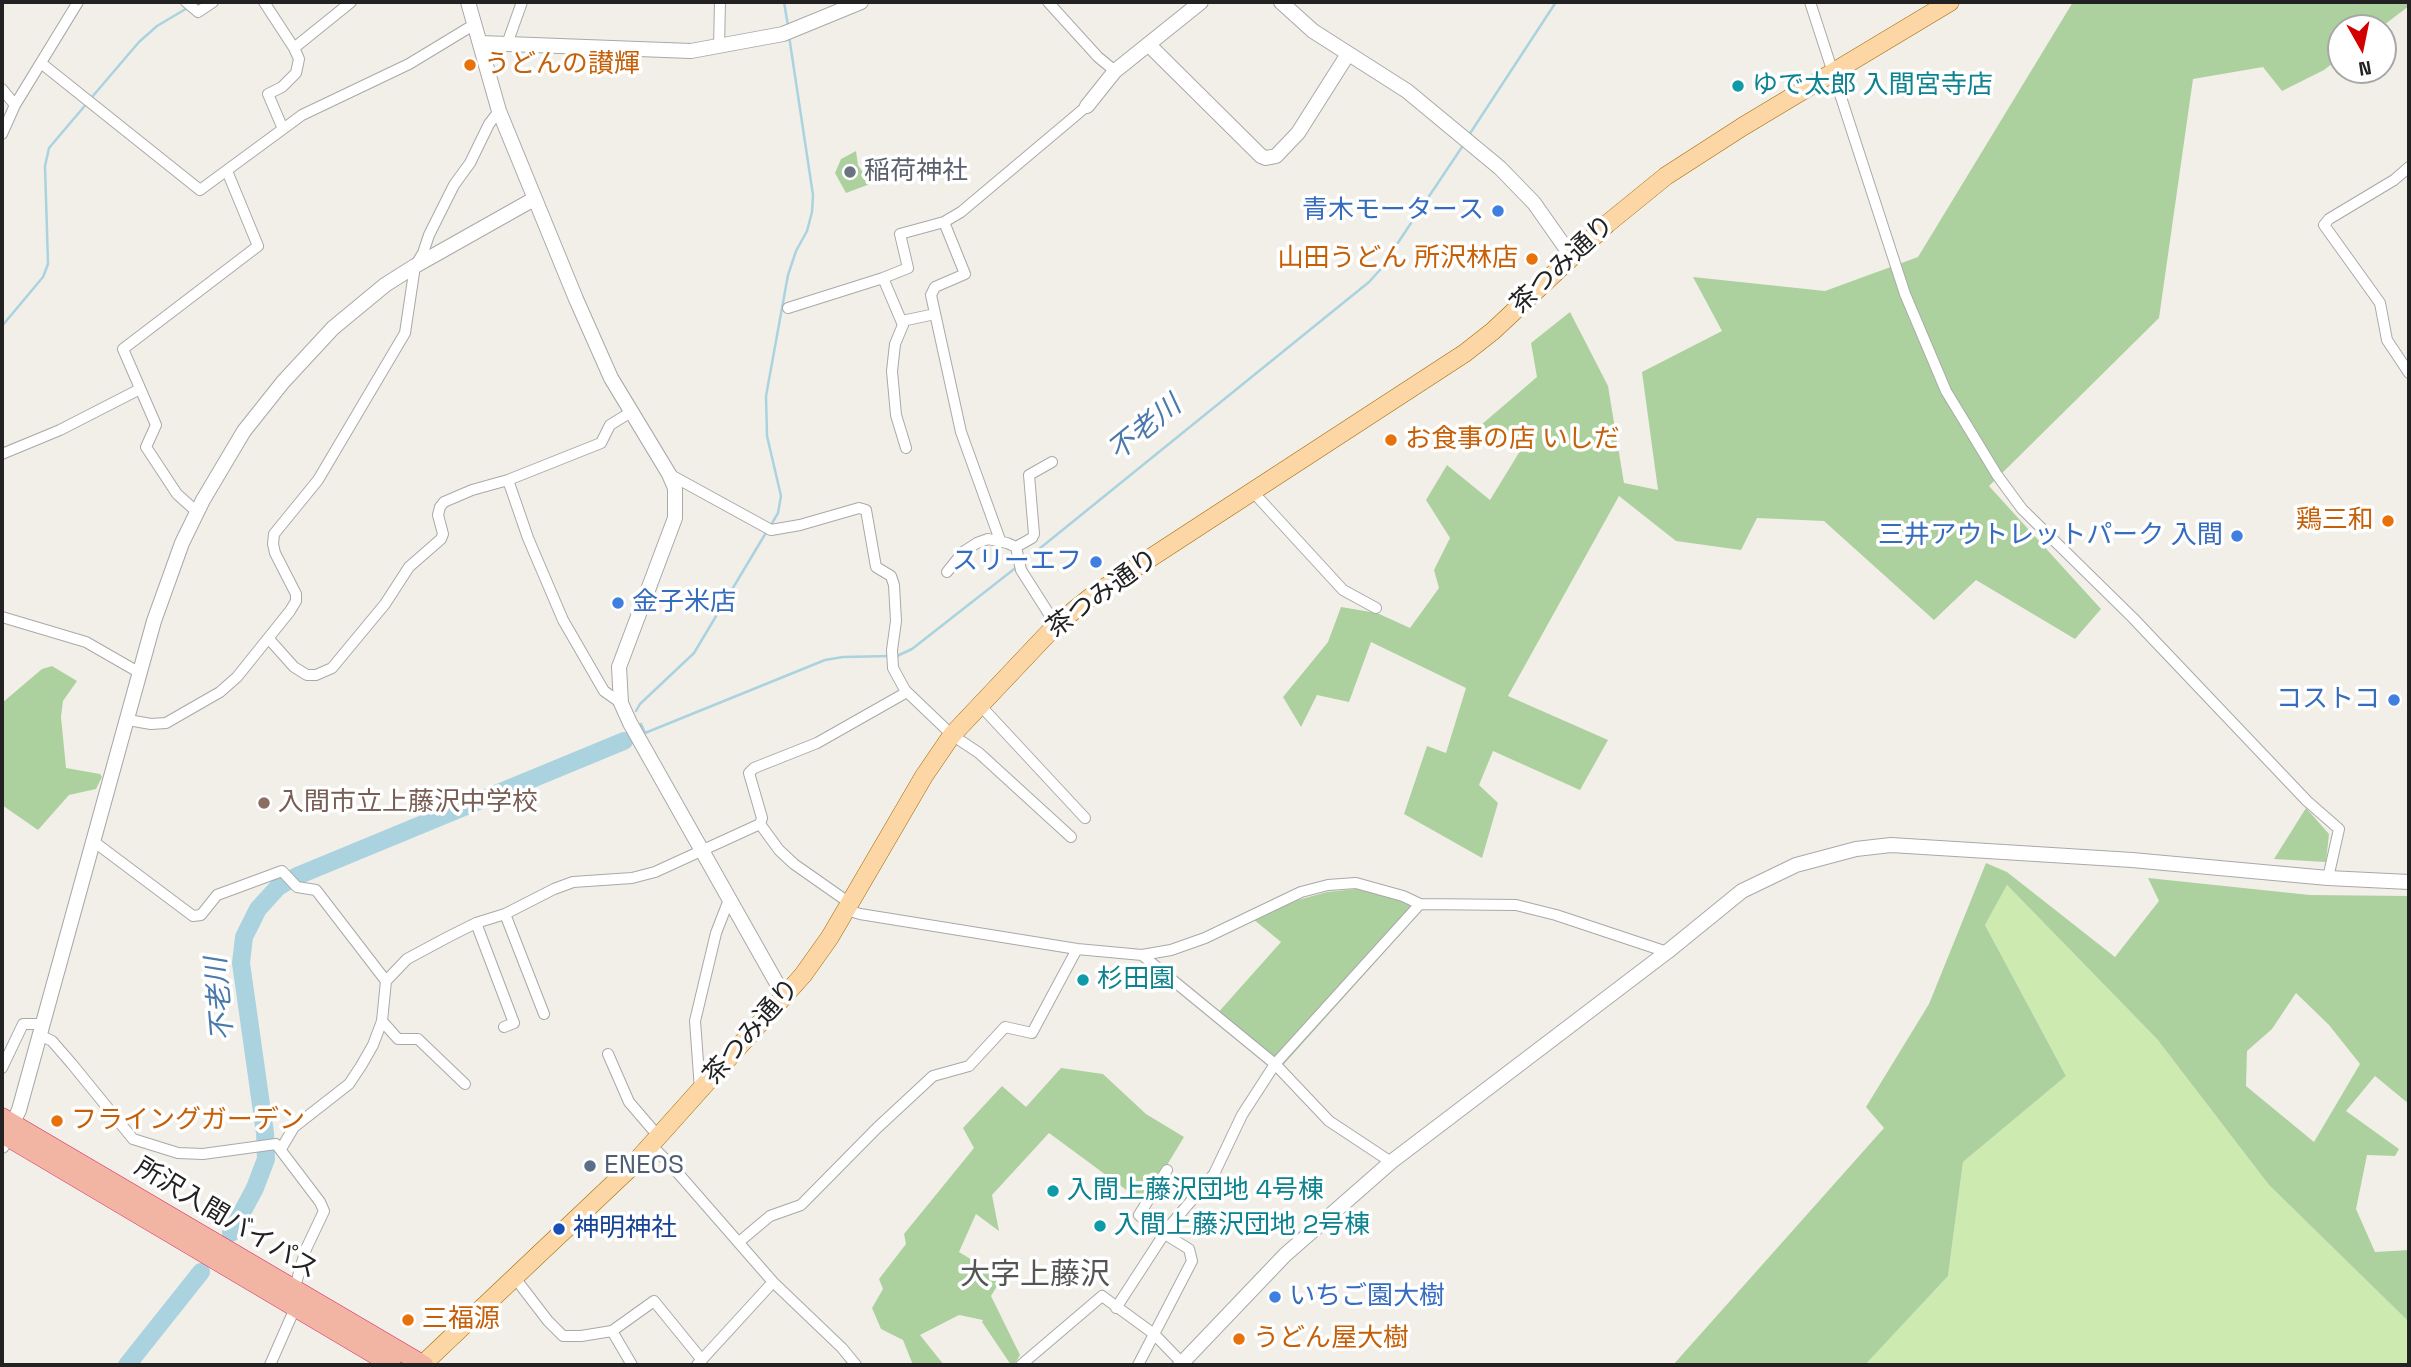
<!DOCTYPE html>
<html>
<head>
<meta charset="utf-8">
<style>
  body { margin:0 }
  #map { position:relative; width:2411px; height:1367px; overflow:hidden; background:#f2efe9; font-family:"Space Grotesk",sans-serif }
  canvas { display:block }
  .frame { position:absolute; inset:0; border:4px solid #222; pointer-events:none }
  .north { position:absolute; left:2327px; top:14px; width:70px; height:70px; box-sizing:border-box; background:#fff; border:2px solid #a7a7a7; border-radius:50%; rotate:171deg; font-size:19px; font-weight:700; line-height:28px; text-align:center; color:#222 }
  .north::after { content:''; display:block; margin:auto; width:24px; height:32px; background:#d40000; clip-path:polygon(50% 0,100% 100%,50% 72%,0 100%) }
</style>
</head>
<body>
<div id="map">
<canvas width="2411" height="1367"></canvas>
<div class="frame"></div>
<div class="north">N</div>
</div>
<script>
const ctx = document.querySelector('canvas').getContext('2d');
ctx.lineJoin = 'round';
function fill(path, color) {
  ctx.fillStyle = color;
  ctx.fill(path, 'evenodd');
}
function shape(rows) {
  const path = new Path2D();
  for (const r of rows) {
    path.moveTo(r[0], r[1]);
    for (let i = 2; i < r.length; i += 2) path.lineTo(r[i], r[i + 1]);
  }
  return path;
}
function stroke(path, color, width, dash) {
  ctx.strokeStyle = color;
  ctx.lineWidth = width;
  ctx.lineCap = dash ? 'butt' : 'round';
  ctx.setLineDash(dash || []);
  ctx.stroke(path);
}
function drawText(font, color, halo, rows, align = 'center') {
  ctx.font = font + ' "Space Grotesk","Noto Sans JP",sans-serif';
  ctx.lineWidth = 7;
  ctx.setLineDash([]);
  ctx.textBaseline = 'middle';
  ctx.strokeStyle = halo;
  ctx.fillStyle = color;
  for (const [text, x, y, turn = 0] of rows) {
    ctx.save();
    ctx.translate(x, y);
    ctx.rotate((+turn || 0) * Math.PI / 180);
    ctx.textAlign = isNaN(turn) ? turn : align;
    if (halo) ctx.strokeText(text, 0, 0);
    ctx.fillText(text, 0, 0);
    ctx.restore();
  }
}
fill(shape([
  [2007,885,2157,1039,2269,1185,2408,1321,2409,1365,1865,1365,1948,1276,1963,1162,2066,1076,1985,925]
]), '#cdebb0');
fill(shape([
  [2073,2,2409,2,2409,6,2380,28,2341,28,2341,57,2324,70,2282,91,2263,67,2193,79,2159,318,1989,486,2101,609,2075,639,1976,580,1934,620,1824,521,1757,518,1741,550,1676,541,1619,496,1508,696,1608,740,1580,790,1493,751,1479,785,1498,803,1482,858,1404,814,1427,746,1446,753,1466,688,1371,642,1349,702,1317,695,1301,727,1283,697,1328,642,1341,607,1377,613,1410,628,1439,588,1434,570,1450,538,1426,500,1447,465,1490,500,1520,451,1481,425,1537,377,1531,343,1570,312,1608,386,1624,483,1658,490,1642,372,1722,331,1693,277,1825,291,1918,257],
  [856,151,858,165,870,184,846,193,835,173,841,159],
  [52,666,77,681,63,701,61,717,66,768,100,774,102,777,96,789,69,795,38,830,2,805,2,703,42,669],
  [2306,808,2329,834,2326,862,2274,859],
  [1986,863,2007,872,2115,957,2159,901,2148,878,2310,895,2409,896,2409,1104,2375,1076,2346,1111,2399,1149,2395,1156,2367,1155,2356,1209,2375,1252,2409,1250,2409,1352,2408,1321,2269,1185,2157,1039,2007,885,1985,925,2066,1076,1963,1162,1948,1276,1865,1365,1673,1365,1884,1128,1866,1107,1929,1004],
  [2296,993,2329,1025,2360,1064,2314,1142,2246,1086,2247,1051,2272,1029],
  [1356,889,1387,895,1422,910,1276,1073,1216,1015,1281,942,1253,919,1298,900,1327,892],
  [1061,1068,1103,1074,1146,1114,1184,1137,1144,1203,1049,1133,992,1195,999,1231,976,1214,959,1252,1002,1278,991,1296,1020,1355,1014,1365,1011,1365,982,1322,983,1320,959,1315,920,1335,944,1365,913,1365,903,1340,881,1329,872,1308,883,1289,879,1279,906,1244,904,1234,974,1148,963,1128,1002,1086,1026,1107]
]), '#add19e');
stroke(shape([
  [784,2,788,26],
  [92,97,139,42,157,26,189,7],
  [1469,135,1556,2],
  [2,326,43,277,48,264,45,166,49,148,88,102],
  [771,525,778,513,781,496,767,436,766,396,788,275,796,251,807,231,812,212,813,195,789,36],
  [1023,562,1369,282,1379,271,1464,144],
  [897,656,912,649,1018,566],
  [636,711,640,704,694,653,767,531],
  [641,724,645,733,825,660,843,657,891,656]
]), '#aad3df', 2.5);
stroke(shape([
  [231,1233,255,1188,266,1159,265,1133,241,963,244,937,258,909,278,887,297,876,624,741],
  [127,1365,201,1272]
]), '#aad3df', 18);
const minor = shape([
  [186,2,198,12,213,2],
  [264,2,294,48],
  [1048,2,1098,57,1115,71],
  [1810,2,1905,294,1946,391,1997,475,2022,509,2133,618,2307,801,2339,829,2328,878],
  [507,44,522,2],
  [719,47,720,2],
  [41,63,200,190,302,115,409,64,475,24],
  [2,89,15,105],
  [283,129,268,94,282,87,296,73,299,59,294,48,351,2],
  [2,134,15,105,78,2],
  [2409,167,2394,180,2329,219,2324,225,2380,303,2387,340,2409,373],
  [944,222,965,274,935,287,931,295,961,432,1000,540],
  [883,278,908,268,900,234,944,222,961,212,1087,106],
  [788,308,883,278,903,325,895,344,892,371,896,415,906,448],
  [902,321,935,314],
  [2,454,60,430,140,389],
  [669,474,771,530,800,525,859,508,866,510,876,567,891,576,894,585,896,621,892,650,893,668,905,690,952,735,979,753,1071,837],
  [508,480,528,538,563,620,604,691,621,703],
  [1253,492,1343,590,1376,608],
  [197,512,177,494,146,447,156,425,123,349,258,246,227,171],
  [1016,547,1032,538,1034,534,1029,475,1052,462],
  [947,572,963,552,977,543,988,539,1007,543,1016,547,1021,570,1056,625],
  [2,617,86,642,140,673],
  [269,639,294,667,307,675,316,675,332,668,385,604,409,567,441,539,443,534,438,515,440,507,444,502,472,490,508,480,601,443,610,425,631,412],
  [979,704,1085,818],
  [128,720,151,724,166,723,220,692,237,677,290,611,296,601,296,594,275,553,273,544,274,534,318,480,405,333,415,266,423,253,429,235,454,185,470,163,489,124,499,111],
  [93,841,193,916,201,915,217,895,282,871,297,887,316,890,386,981],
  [851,904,794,864,779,850,760,824,762,818,749,773,754,768,817,743,907,692],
  [847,910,860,914,1077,949,1142,955,1171,950,1205,938,1301,892,1328,885,1356,883,1403,896,1420,904,1516,905,1556,915,1667,952],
  [505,914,544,1014],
  [476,923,514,1023,504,1027],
  [1142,955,1275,1064,1329,1121,1391,1162],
  [382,1021,398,1039,418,1039,465,1084],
  [40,1035,52,1041,72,1064,133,1139,178,1153,203,1154,276,1144,320,1202,324,1211,306,1249,294,1290],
  [608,1054,629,1102,659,1137],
  [2,1068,23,1024,43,1024],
  [700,1089,695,1021,716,933,730,897],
  [651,1145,670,1164,773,1282,842,1348,856,1365],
  [281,1149,294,1127,349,1084,361,1066,373,1045,382,1021,386,981,407,959,448,937,476,923,505,914,554,889,573,882,632,878,655,872,760,824],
  [739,1242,770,1216,801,1205,877,1128,933,1076,969,1066,1005,1027,1032,1033,1077,949],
  [515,1278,548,1321,563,1336,581,1336,612,1331,654,1301,702,1360],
  [1116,1308,1168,1228,1214,1174,1242,1115,1275,1064,1420,904],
  [612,1331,632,1365],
  [270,1365,295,1308],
  [697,1365,773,1282],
  [1021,1365,1102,1296,1154,1334,1182,1363],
  [1138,1365,1192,1261,1189,1249,1150,1225,1139,1215,1167,1170]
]);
const tertiary = shape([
  [468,2,499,111,576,299,611,378,669,474,675,488,675,518,619,667,621,703,630,723,784,996],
  [1281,2,1313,31,1407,91,1500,168,1534,203,1572,257],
  [481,43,691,51,783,34,861,2],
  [1149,45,1261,156,1266,158,1276,156,1298,133,1348,54],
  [1087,106,1115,71,1201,2],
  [2,1146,19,1110,154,621,182,543,203,500,244,431,283,382,333,328,385,285,415,266,534,199],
  [1180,1365,1285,1255,1391,1162,1667,952,1742,891,1796,865,1856,849,1891,845,2132,860,2328,878,2409,882]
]);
const primary = shape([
  [422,1365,631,1167,803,975,830,937,924,776,952,735,1056,625,1092,596,1465,353,1493,331,1607,224,1666,176,1742,127,1950,2]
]);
const trunk = shape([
  [2,1117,424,1365],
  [2,1134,392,1365]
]);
stroke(minor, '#a9a9a9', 12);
stroke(tertiary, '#a9a9a9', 16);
stroke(primary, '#a06b00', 19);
stroke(trunk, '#dc2a67', 19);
stroke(minor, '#fff', 10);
stroke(tertiary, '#fff', 14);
stroke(primary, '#fcd6a4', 18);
stroke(trunk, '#f2b4a3', 18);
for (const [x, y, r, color] of [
  [470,65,7,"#e8710a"],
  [1738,86,7,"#0f9aa8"],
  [850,172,7,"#6b7280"],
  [1498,211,7,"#3f7fe0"],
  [1532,259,7,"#e8710a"],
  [1391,440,7,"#e8710a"],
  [2388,521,7,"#e8710a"],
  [2237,536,7,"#3f7fe0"],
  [1096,562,7,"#3f7fe0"],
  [618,603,7,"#3f7fe0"],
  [2394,700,7,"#3f7fe0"],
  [264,803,7,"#8d6e63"],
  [1083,980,7,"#0f9aa8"],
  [57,1121,7,"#e8710a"],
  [590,1166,7,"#5c6f8a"],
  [1053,1191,7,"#0f9aa8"],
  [1100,1226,7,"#0f9aa8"],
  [559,1229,7,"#1a4fb4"],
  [1275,1297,7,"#3f7fe0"],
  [408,1320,7,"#e8710a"],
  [1239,1339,7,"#e8710a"]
]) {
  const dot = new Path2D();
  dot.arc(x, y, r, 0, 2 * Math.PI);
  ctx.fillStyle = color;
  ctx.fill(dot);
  stroke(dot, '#fff', 2.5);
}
drawText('26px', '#c56008', '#fff', [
  ["うどんの讃輝",484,65],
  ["山田うどん 所沢林店",1518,259,"right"],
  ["お食事の店 いしだ",1405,440],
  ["鶏三和",2374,521,"right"],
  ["フライングガーデン",71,1121],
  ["三福源",422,1320],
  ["うどん屋大樹",1253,1339]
], 'left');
drawText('26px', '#0d838f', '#fff', [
  ["ゆで太郎 入間宮寺店",1752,86],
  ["杉田園",1097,980],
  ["入間上藤沢団地 4号棟",1067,1191],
  ["入間上藤沢団地 2号棟",1114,1226]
], 'left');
drawText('26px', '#5b616d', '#fff', [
  ["稲荷神社",864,172]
], 'left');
drawText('26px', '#366cbe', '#fff', [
  ["青木モータース",1484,211],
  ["三井アウトレットパーク 入間",2223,536],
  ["スリーエフ",1082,562],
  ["金子米店",632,603,"left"],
  ["コストコ",2380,700],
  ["いちご園大樹",1289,1297,"left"]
], 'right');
drawText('26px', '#222', '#fff', [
  ["茶つみ通り",1563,265,-43],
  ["茶つみ通り",1103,594,-36],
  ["茶つみ通り",752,1032,-49],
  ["所沢入間バイパス",226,1219,31]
]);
drawText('26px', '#785e54', '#fff', [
  ["入間市立上藤沢中学校",278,803]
], 'left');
drawText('26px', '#4e5e75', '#fff', [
  ["ENEOS",604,1166]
], 'left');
drawText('26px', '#164399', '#fff', [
  ["神明神社",573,1229]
], 'left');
drawText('italic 28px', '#4a7aab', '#fff', [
  ["不老川",1145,429,-39],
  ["不老川",221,999,-95]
]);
drawText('30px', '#555', '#fff', [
  ["大字上藤沢",1035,1276]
]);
</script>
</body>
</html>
